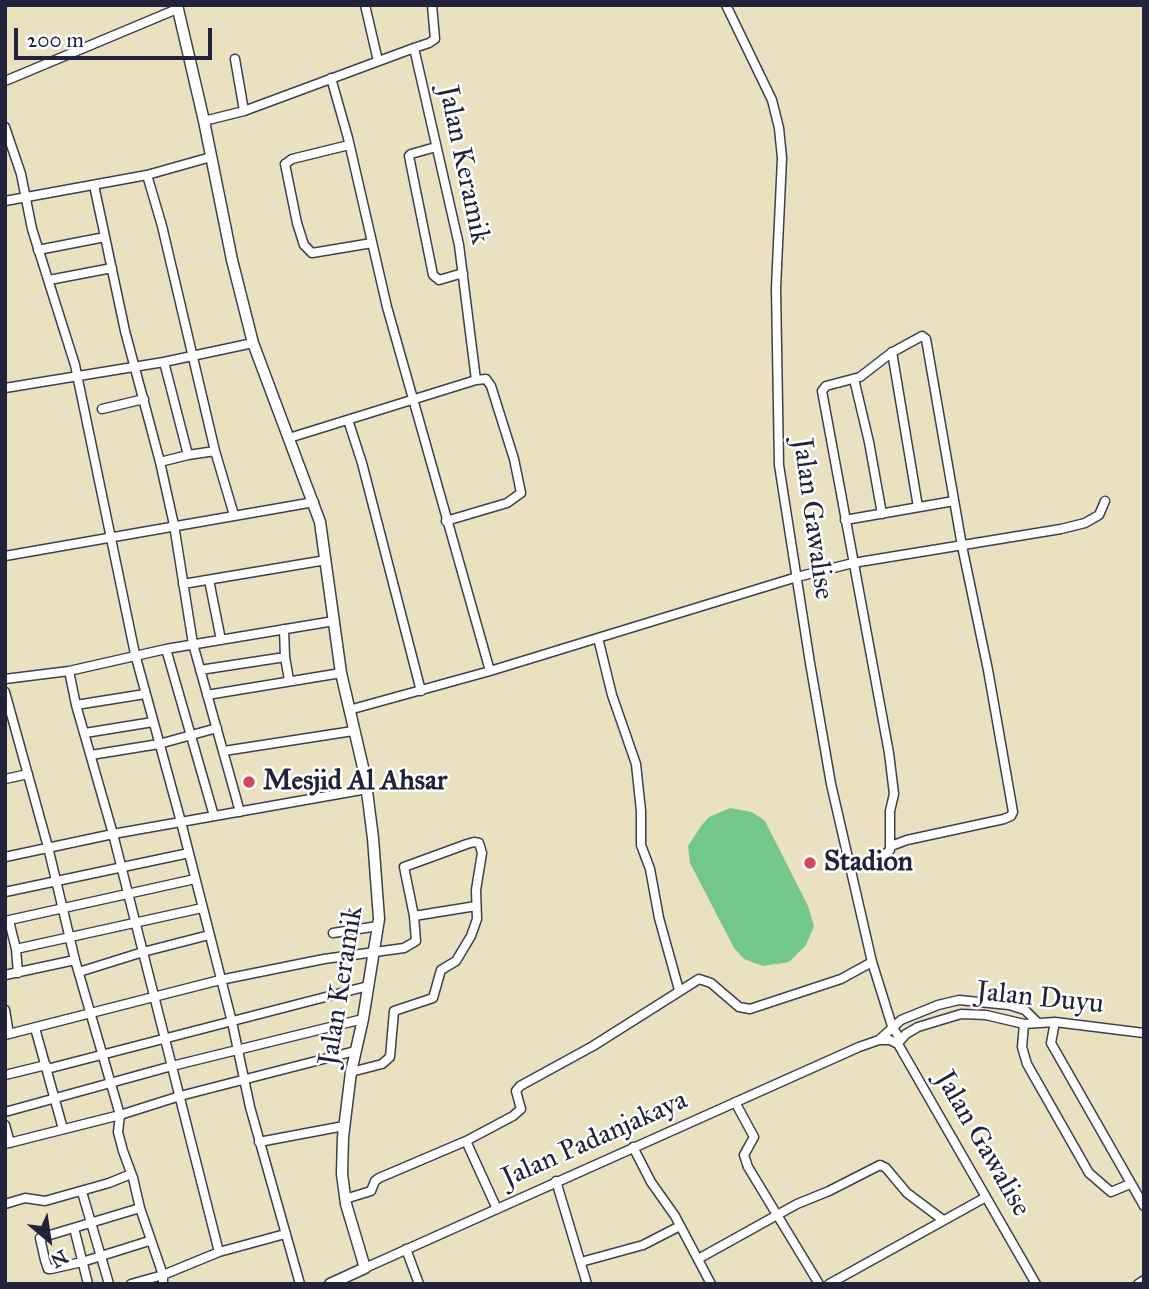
<!DOCTYPE html>
<html>
<head>
<meta charset="utf-8">
<style>
  body { margin:0 }
  #map { position:relative; width:1149px; height:1289px; overflow:hidden; background:#eae1c0; font-family:"IM FELL Great Primer",serif }
  canvas { display:block }
  .frame { position:absolute; inset:0; border:7px solid #22223b; pointer-events:none }
  .north { position:absolute; left:14px; top:1205px; width:70px; height:70px; -webkit-text-stroke:5px #fff; paint-order:stroke; rotate:151deg; font-size:19px; font-weight:700; line-height:28px; text-align:center; color:#22223b }
  .north::after { content:''; display:block; margin:auto; width:24px; height:32px; background:#22223b; clip-path:polygon(50% 0,100% 100%,50% 72%,0 100%) }
  .scale { position:absolute; left:14px; top:28px; width:198px; height:32px; box-sizing:border-box; border:4px solid #22223b; border-top:0; padding-left:9px; font-size:21px; line-height:24px; white-space:nowrap; color:#22223b; -webkit-text-stroke:5px #fff; paint-order:stroke }
</style>
</head>
<body>
<div id="map">
<canvas width="1149" height="1289"></canvas>
<div class="frame"></div>
<div class="north">N</div>
<div class="scale">200 m</div>
</div>
<script>
const ctx = document.querySelector('canvas').getContext('2d');
ctx.lineJoin = 'round';
function fill(path, color) {
  ctx.fillStyle = color;
  ctx.fill(path, 'evenodd');
}
function shape(rows) {
  const path = new Path2D();
  for (const r of rows) {
    path.moveTo(r[0], r[1]);
    for (let i = 2; i < r.length; i += 2) path.lineTo(r[i], r[i + 1]);
  }
  return path;
}
function stroke(path, color, width, dash) {
  ctx.strokeStyle = color;
  ctx.lineWidth = width;
  ctx.lineCap = dash ? 'butt' : 'round';
  ctx.setLineDash(dash || []);
  ctx.stroke(path);
}
function drawText(font, color, halo, rows, align = 'center') {
  ctx.font = font + ' "IM FELL Great Primer",serif';
  ctx.lineWidth = 5;
  ctx.setLineDash([]);
  ctx.textBaseline = 'middle';
  ctx.strokeStyle = halo;
  ctx.fillStyle = color;
  for (const [text, x, y, turn = 0] of rows) {
    ctx.save();
    ctx.translate(x, y);
    ctx.rotate((+turn || 0) * Math.PI / 180);
    ctx.textAlign = isNaN(turn) ? turn : align;
    if (halo) ctx.strokeText(text, 0, 0);
    ctx.fillText(text, 0, 0);
    ctx.restore();
  }
}
fill(shape([
  [730,808,752,812,765,821,808,906,814,926,806,945,789,962,763,966,744,959,734,948,690,863,688,846,701,826,709,817]
]), '#74c78a');
const minor = shape([
  [365,5,378,61],
  [726,5,772,100,779,128,782,158,776,288,779,465,810,663,831,784,872,962,892,1026,900,1039],
  [414,48,429,43,435,39,432,5],
  [235,59,244,111],
  [331,78,348,138,387,307,490,671],
  [5,81,177,9],
  [204,121,244,111,414,48,459,245,476,380,289,438],
  [5,127,21,174,32,229,75,365,135,654,181,822,232,1022,250,1107,300,1284],
  [349,145,292,159,285,164,297,223,304,245,312,253,372,243],
  [436,147,411,154,409,156,433,275,439,280,463,273],
  [147,175,162,226,215,451,234,515],
  [94,185,125,331,160,462,174,525,193,644,240,812],
  [5,201,147,175,211,157],
  [38,250,105,237],
  [49,280,112,268],
  [892,352,918,507],
  [164,362,188,455,215,451],
  [854,379,869,442,882,514],
  [5,388,164,362,253,343],
  [102,409,144,399],
  [348,420,362,463,421,691],
  [160,462,188,455],
  [845,520,954,501],
  [446,521,507,503,521,493,514,459,491,386,486,379,476,380],
  [5,556,314,502],
  [209,580,221,640],
  [183,584,326,560],
  [284,629,285,657,289,680],
  [598,638,612,695,636,764,641,811,641,845,650,869,659,918,679,990],
  [166,649,214,816],
  [200,670,285,657],
  [69,671,76,705,113,834,219,1252],
  [5,679,69,671,166,649,334,621],
  [5,692,48,847,75,960,120,1115,118,1132,123,1151,133,1178,140,1208,163,1275,163,1284],
  [207,695,341,673],
  [76,705,145,694],
  [349,710,490,671,797,577,853,563,1061,529,1085,523,1099,515,1105,501],
  [85,733,153,722],
  [224,751,353,731],
  [91,755,159,744,217,728],
  [5,779,28,774],
  [5,857,113,834,367,789],
  [852,867,875,863,890,850,890,811,894,794,889,753,822,391,826,386,860,377,891,353,922,336,926,339,962,546,988,670,1013,812,1011,816,1004,819,907,840,891,846],
  [5,892,189,853],
  [5,921,195,879],
  [9,921,16,949],
  [333,933,378,926],
  [79,972,143,952,209,935],
  [18,973,16,949,202,908],
  [5,975,75,960],
  [5,1010,9,1034],
  [1055,1022,1051,1043,1144,1206],
  [1024,1024,1022,1047,1027,1064,1089,1173,1111,1192,1130,1184],
  [35,1028,63,1129],
  [5,1035,220,980,324,959,404,948,416,941,414,916,476,906],
  [879,1040,901,1020,938,1005,959,1000,1009,1005,1025,1010,1038,1023],
  [898,1043,906,1034,918,1027,961,1014,986,1015,1024,1024,1055,1022,1144,1033],
  [47,1069,368,986],
  [351,1072,382,1064,390,1057,394,1011,433,998,441,970,456,961,471,936,477,919,476,890,482,853,479,843,474,842,467,844,404,867,414,916],
  [5,1075,46,1065],
  [735,1102,754,1137,744,1155,748,1167,819,1284],
  [5,1112,172,1066,363,1019],
  [5,1125,10,1143],
  [466,1141,497,1209],
  [259,1142,344,1126],
  [5,1144,120,1115,180,1096,355,1051],
  [633,1147,651,1182,675,1216,711,1284],
  [556,1181,587,1284],
  [82,1192,109,1284],
  [345,1199,371,1191,375,1181,379,1178,466,1141,513,1116,521,1109,516,1091,520,1086,593,1046,699,979,711,983,739,1007,750,1009,841,979,872,962],
  [5,1204,25,1198,45,1201,109,1183,131,1174],
  [140,1208,40,1238,45,1260,48,1269,51,1269,82,1262,149,1241],
  [74,1228,88,1284],
  [406,1249,419,1284],
  [698,1259,797,1204,829,1191,880,1165,886,1168,907,1193,943,1220],
  [581,1262,643,1245,680,1226],
  [365,1268,859,1047,879,1040,890,1040,898,1044,1036,1284],
  [131,1284,163,1275,219,1252,285,1234],
  [829,1284,986,1197],
  [1138,1284,1144,1280]
]);
const tertiary = shape([
  [177,5,204,121,232,260,253,343,320,522,341,673,365,776,373,838,379,919,363,1019,351,1072,343,1137,342,1174,346,1204,365,1268,330,1284]
]);
stroke(minor, '#403f4f', 11);
stroke(tertiary, '#403f4f', 13);
stroke(minor, '#fff', 8);
stroke(tertiary, '#fff', 10);
for (const [x, y, r, color] of [
  [249,782,7,"#d1495b"],
  [810,863,7,"#d1495b"]
]) {
  const dot = new Path2D();
  dot.arc(x, y, r, 0, 2 * Math.PI);
  ctx.fillStyle = color;
  ctx.fill(dot);
  stroke(dot, '#fff', 2.5);
}
drawText('28px', '#22223b', '#fff', [
  ["Jalan Keramik",463,165,78],
  ["Jalan Gawalise",812,519,82],
  ["Jalan Keramik",342,986,-81],
  ["Jalan Duyu",1040,999,6],
  ["Jalan Padanjakaya",595,1140,-24],
  ["Jalan Gawalise",982,1144,60]
]);
drawText('bold 28px', '#22223b', '#fff', [
  ["Mesjid Al Ahsar",263,782],
  ["Stadion",824,863]
], 'left');
</script>
</body>
</html>
